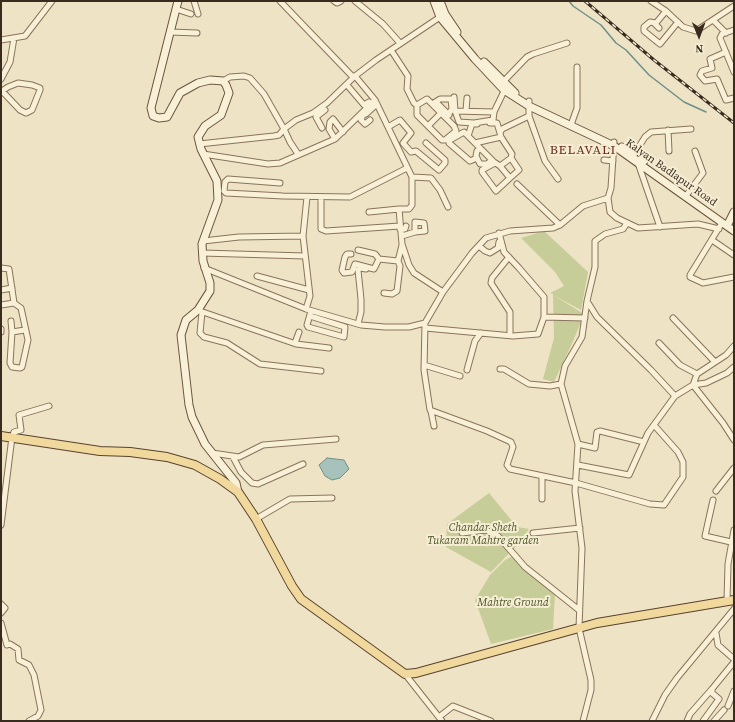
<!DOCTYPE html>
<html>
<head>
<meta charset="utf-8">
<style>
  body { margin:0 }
  #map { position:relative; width:735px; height:722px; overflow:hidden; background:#eee3c5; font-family:"Source Serif 4",serif }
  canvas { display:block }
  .frame { position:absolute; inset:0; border:2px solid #392c1f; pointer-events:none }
  .north { position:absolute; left:679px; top:16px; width:40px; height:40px; -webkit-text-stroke:3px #f6edd4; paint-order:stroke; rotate:179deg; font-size:11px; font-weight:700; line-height:16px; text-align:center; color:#392c1f }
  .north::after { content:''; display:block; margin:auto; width:14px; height:18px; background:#392c1f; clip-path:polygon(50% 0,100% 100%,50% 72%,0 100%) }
</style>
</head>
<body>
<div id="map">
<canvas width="735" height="722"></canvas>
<div class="frame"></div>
<div class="north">N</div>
</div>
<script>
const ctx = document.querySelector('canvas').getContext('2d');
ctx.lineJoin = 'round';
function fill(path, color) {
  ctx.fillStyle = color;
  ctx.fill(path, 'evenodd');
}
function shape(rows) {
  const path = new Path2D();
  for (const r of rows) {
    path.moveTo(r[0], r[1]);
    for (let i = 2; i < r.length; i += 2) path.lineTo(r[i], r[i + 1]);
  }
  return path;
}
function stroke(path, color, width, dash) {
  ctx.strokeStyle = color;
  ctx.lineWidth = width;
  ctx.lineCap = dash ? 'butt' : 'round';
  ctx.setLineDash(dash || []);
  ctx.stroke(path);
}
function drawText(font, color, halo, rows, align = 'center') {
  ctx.font = font + ' "Source Serif 4",serif';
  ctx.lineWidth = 4;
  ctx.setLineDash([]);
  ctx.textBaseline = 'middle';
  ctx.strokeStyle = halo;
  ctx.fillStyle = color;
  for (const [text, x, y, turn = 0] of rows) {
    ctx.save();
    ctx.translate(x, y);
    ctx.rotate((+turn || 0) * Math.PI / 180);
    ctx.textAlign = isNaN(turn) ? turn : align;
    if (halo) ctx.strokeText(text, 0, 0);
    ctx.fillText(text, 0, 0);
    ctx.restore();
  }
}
fill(shape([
  [544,231,588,272,581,310,553,295,584,314,574,339,554,382,543,379,554,338,553,294,550,293,564,286,555,272,521,238],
  [489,493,517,527,529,529,520,542,491,572,446,547,447,524],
  [513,556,555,595,553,629,491,644,475,600,490,575,505,560]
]), '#c6cd98');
const water = shape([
  [327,458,344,460,349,469,340,478,332,480,325,476,319,465,327,458]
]);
fill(water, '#a6c2ba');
stroke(water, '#6d9088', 1);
stroke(shape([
  [569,1,573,6,601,25,616,43,626,50,649,75,684,102,706,112]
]), '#6d9088', 1.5);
const street = shape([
  [194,1,198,14],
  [280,1,352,76,355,76,375,100,412,177,412,205,409,209,399,209,402,244,409,265,414,273,443,292,472,253,486,238,510,231,553,228,560,225,583,206,608,198,611,188,614,142],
  [334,1,337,3,341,1],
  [355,1,383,24,400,43],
  [651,1,666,11,683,27,696,31,734,6],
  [176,9,191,14],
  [666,11,656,23,650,22,644,27,644,31,660,44,678,22],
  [713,20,726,33],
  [655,24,659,28],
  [734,30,722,34,720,38,734,72],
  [170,32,197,33],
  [1,40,25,36,52,1],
  [391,50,408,76,407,89,414,103,417,105,427,99,454,126,456,131,445,140,442,140,417,115,417,105],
  [726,52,710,59,712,68,702,71,700,75,705,81,717,79,726,100,734,98],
  [1,79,10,62,14,38],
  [502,83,527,57,533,54,567,43],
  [347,85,364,105,369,102],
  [1,93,2,91,8,87,18,83,32,85,40,88,40,90,32,110,26,113,20,110,2,91],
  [454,97,455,111,494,112,506,87],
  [529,101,529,116,545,161,558,179],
  [436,102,449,115],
  [432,104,440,99,451,99,452,109,446,118],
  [455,111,459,122,474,123,493,120,494,112],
  [466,111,467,98],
  [364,112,361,120,365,124,370,120],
  [366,114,377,104],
  [490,123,497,123,500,133],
  [428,126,441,113],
  [388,127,400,120,411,133,403,143,411,152,416,151,439,170,445,163,445,160,426,143],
  [572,127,572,122,577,108,577,67],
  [322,128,316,117,325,110],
  [668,130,669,151],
  [468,136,472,124,477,124],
  [335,139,329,129,330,122,333,119,343,132],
  [475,143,501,137],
  [199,144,274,136,279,135,284,129,264,94,250,78,244,76,230,77,223,81],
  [480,148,477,151,476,156,480,164,487,164,491,161],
  [203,154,268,164,280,163,335,139,375,100],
  [298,154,290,142,284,129,296,120,313,113,327,103,355,76,376,60,443,15],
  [633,156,645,137,651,132,691,129],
  [477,158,470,161,449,143,450,140,464,132,494,162,500,166,511,158,512,154,501,137,500,133,502,129,529,116],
  [604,160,613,161],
  [495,163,482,170,482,172,496,191,510,178,500,166],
  [638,163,660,227],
  [412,177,431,178,440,190,448,207],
  [510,178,519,170,511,158],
  [280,183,228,179,225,182,224,191,226,193,283,196,350,197,407,168],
  [517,184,560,225],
  [321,197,321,229,326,231,400,226],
  [685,197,703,173,695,151],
  [608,198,610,212,617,218,638,228,698,224,719,229],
  [369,212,399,209],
  [627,223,623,229,605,234,595,241,595,267,587,301,597,317,651,370,675,396,693,385,706,383,727,373,734,367],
  [720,226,690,275,690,277,703,283,734,277],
  [400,229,405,229,406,226],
  [402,236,415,232,415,222,424,223,425,231,415,232],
  [712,240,734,255],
  [203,241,239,237,303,236],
  [479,246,485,251,490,253,498,248,499,242],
  [358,250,375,254,379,259],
  [202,253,305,256],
  [351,254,347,254,345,257,342,270,344,273,352,272,355,264,374,269,379,259,398,261],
  [509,257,492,278,491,283,510,312,510,335],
  [1,268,9,269,14,303,1,305],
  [204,268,306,309,361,325,385,327,409,327,425,323,443,292],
  [257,276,309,290],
  [1,290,12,288],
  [384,293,392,294,397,291,400,266,398,261,402,245],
  [306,309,310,296,303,236,307,197],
  [200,311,296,344,329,348],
  [202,312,200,333,204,337,227,343,260,364,321,371],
  [310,316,345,327,344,337,308,327,307,325,311,311],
  [544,317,585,318],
  [673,318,715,362],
  [11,321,12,332,10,363,12,367,20,368,22,367,28,340,21,308,14,303],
  [425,323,424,370,430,410,487,431,511,442,513,447,507,465,510,469,576,483,650,504,664,505,683,477,683,462,678,452,654,425],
  [358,324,361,312,361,299,358,270,360,268,366,269],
  [425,328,513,336,538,334,544,317,544,297,519,268,504,252,499,233],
  [1,329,1,332],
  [12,332,25,330],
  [295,343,299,332],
  [659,343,680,365,697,374],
  [734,346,726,355,697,374,693,385,723,423,734,440],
  [424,365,460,376],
  [500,369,504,369,529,384,550,386,561,384],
  [467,370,475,341,481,333],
  [431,411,434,426],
  [578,444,595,448,597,432,600,431,644,442],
  [212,453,239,457,263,445,336,439],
  [233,457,241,472,252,483,258,484,303,464],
  [578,465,629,475,648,433,675,396],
  [716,491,734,468],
  [542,499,542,476],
  [713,500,705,536,731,542],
  [256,519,290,499,332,498],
  [1,525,12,437,14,432,21,430,19,415,49,406],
  [462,533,486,530,498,536,525,567,579,610],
  [533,533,580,528],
  [727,601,728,564,734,530],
  [1,604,5,608,1,613],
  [1,623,7,645,10,644,18,649,19,660,29,665,34,675,41,710,38,716,29,721],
  [716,633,718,645,734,659],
  [405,674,442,721],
  [728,706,734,691],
  [439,717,453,706,491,721],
  [583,721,591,690,591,680,579,628,582,548,575,491,578,444,561,384,565,366,582,337,587,301],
  [652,721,665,695,677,678,734,609],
  [687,721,690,714,712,689],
  [703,721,719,699,712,693,712,689,734,662],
  [714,721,724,710]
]);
const secondary = shape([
  [178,1,151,108,153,116,159,118,167,117,180,93,198,83,210,80,223,81,226,85,229,93,221,115,205,126,198,137,201,149,217,181,218,200,202,244,203,261,210,283,210,291,198,310,186,320,181,335,189,405,192,417,205,444,236,483,238,492],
  [434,1,440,17,475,59,504,90,529,106,614,146,734,231],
  [440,1,445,14,457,32],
  [484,62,515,93],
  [622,147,644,161],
  [727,226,734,212]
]);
const primary = shape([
  [1,436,100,451,130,452,167,457,195,465,220,479,238,492,256,519,292,586,301,599,405,674,416,673,597,623,734,600]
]);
stroke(street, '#89745b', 7);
stroke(secondary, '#6b553e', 9);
stroke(primary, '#57422f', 10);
stroke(street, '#f9f0d8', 5);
stroke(secondary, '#f9f0d8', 7);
stroke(primary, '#f1d89d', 8);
const rail = shape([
  [585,1,654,60,734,123]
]);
stroke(rail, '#392c1f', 3);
stroke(rail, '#f6edd4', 1.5, [4.5]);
drawText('11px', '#392c1f', '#f6edd4', [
  ["Kalyan Badlapur Road",671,173,35]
]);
drawText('italic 11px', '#495625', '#f6edd4', [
  ["Chandar Sheth",483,528],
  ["Tukaram Mahtre garden",483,541],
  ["Mahtre Ground",513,603]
]);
ctx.letterSpacing = '1px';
drawText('13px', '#662e1e', '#f6edd4', [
  ["BELAVALI",583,151]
]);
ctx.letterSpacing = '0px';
</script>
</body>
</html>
